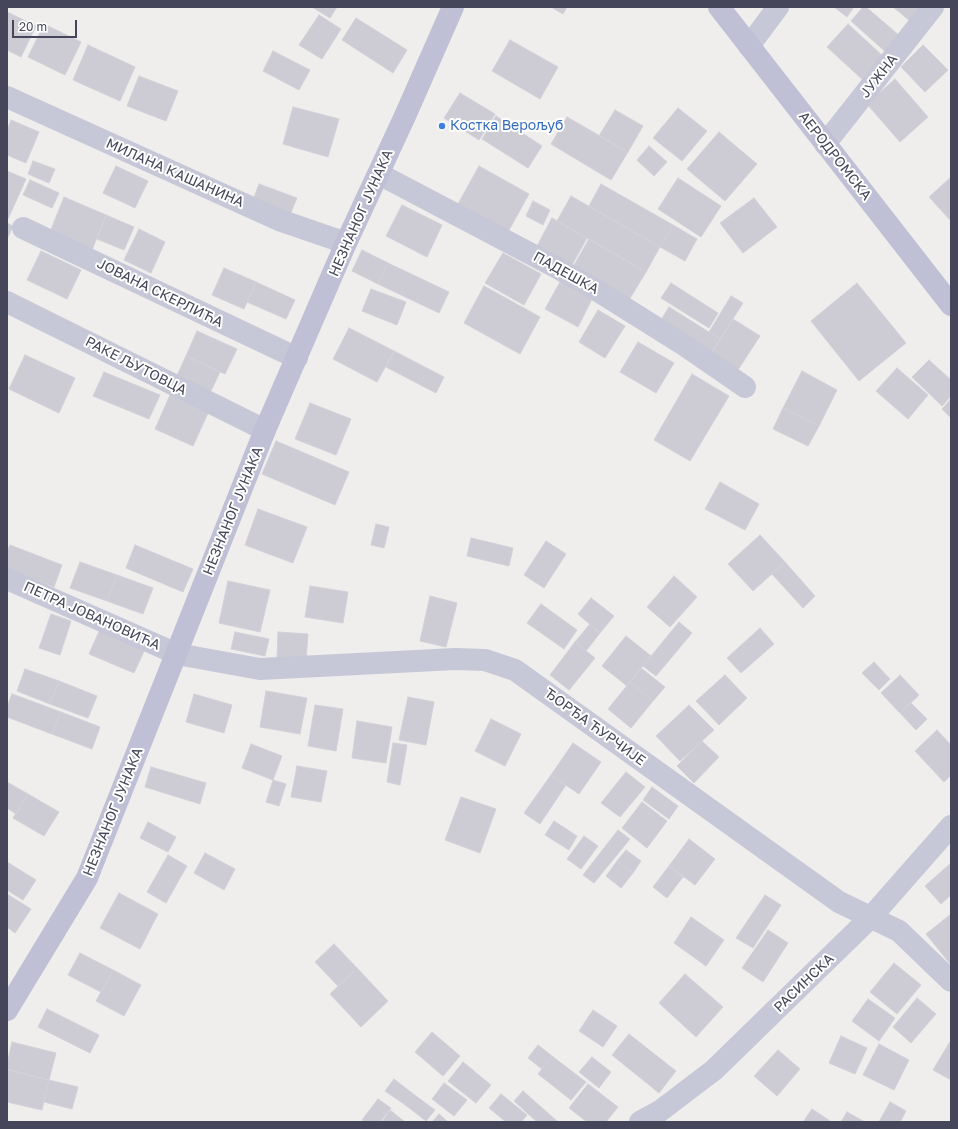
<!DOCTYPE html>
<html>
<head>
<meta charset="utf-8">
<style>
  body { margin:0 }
  #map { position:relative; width:958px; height:1129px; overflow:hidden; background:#efeeec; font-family:"Golos Text",sans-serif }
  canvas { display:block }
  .frame { position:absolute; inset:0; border:8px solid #454659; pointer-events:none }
  .scale { position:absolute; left:12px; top:20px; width:65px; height:18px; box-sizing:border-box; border:2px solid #454659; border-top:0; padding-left:5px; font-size:12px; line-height:14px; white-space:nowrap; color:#454659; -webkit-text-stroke:3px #fff; paint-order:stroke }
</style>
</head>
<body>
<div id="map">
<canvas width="958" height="1129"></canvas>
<div class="frame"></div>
<div class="scale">20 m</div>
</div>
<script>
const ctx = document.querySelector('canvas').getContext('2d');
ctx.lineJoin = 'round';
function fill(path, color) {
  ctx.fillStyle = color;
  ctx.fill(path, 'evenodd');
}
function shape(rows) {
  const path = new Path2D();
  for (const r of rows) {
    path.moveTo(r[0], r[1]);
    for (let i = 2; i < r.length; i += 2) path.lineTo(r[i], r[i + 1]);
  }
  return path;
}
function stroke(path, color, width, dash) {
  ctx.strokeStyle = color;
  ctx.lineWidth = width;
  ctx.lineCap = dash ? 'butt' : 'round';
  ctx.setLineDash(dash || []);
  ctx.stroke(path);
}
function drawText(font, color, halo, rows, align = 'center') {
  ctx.font = font + ' "Golos Text",sans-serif';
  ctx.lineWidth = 4;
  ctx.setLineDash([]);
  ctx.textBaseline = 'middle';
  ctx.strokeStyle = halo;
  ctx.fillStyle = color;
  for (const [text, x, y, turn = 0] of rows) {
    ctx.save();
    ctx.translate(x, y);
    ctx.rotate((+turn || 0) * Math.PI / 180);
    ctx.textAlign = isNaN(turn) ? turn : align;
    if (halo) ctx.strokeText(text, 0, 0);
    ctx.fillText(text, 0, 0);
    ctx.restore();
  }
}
const building = shape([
  [312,7,337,7,330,18,312,7],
  [551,7,567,7,563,14,551,7],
  [834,7,854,7,847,17,834,7],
  [863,7,866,7,901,37,887,53,851,21,863,7],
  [893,7,929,7,915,25,893,7],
  [7,12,36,26,21,57,7,50,7,12],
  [319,15,341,29,322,59,299,45,319,15],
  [356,18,407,50,393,73,342,40,356,18],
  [44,24,81,42,65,75,28,57,44,24],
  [848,24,885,58,864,81,827,47,848,24],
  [510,40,558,67,540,99,492,71,510,40],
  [88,45,135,67,120,101,73,80,88,45],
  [923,45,948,70,925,92,901,67,923,45],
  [273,51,310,70,299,90,263,71,273,51],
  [139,76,178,91,166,121,127,106,139,76],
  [895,79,928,117,900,142,867,104,895,79],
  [460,93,495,114,479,140,444,118,460,93],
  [293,107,339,119,328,157,283,144,293,107],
  [678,108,707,131,682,161,653,138,678,108],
  [615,110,643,126,628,152,599,136,615,110],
  [496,116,542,146,528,168,482,139,496,116],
  [567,117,628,152,611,180,551,144,567,117],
  [11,120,39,132,26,163,7,155,7,131,11,120],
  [719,132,757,164,725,201,687,169,719,132],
  [649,146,667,162,654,176,637,160,649,146],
  [33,161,55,169,49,183,28,174,33,161],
  [116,166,148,181,135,208,103,193,116,166],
  [479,166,529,194,508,232,458,204,479,166],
  [7,171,26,179,8,219,7,218,7,171],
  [951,177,951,221,929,197,951,177],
  [678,178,721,206,701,237,658,209,678,178],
  [30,180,59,193,52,208,23,195,30,180],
  [259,184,297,198,289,217,252,203,259,184],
  [601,184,673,225,660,247,589,206,601,184],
  [571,196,660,247,646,272,557,221,571,196],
  [64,197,106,215,92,250,50,232,64,197],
  [754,198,777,227,743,253,720,223,754,198],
  [533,201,550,210,543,225,526,216,533,201],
  [402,205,442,225,427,257,386,236,402,205],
  [106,215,134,227,124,250,97,239,106,215],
  [552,218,587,238,572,265,537,246,552,218],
  [7,223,13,226,7,239,7,223],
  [673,225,697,239,685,261,660,247,673,225],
  [139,229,165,242,151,273,124,260,139,229],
  [589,239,646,272,629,300,573,267,589,239],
  [362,250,388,263,378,284,352,271,362,250],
  [41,251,81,270,67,299,27,280,41,251],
  [503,253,541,274,524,305,485,283,503,253],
  [388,263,449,292,439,313,378,284,388,263],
  [224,268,256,282,244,309,212,295,224,268],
  [256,282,295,300,286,319,247,302,256,282],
  [560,282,592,299,578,327,545,309,560,282],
  [671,283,718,313,709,328,661,298,671,283],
  [857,283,906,343,859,381,811,321,857,283],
  [484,286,540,317,520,354,464,323,484,286],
  [371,289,406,302,397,325,362,311,371,289],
  [731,296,743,303,720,339,709,332,731,296],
  [669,307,720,339,709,357,658,325,669,307],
  [598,310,625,326,605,358,579,342,598,310],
  [733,319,760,336,736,373,710,356,733,319],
  [349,328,394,351,377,382,333,359,349,328],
  [197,331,237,349,225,374,186,356,197,331],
  [638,342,674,363,656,393,620,372,638,342],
  [394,351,444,377,436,393,386,367,394,351],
  [25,355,75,378,59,413,9,389,25,355],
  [186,356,220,372,208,397,174,382,186,356],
  [929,360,951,380,951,396,942,406,912,377,929,360],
  [897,368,928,395,908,419,876,391,897,368],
  [802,371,837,390,819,426,783,408,802,371],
  [104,372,160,395,149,419,93,396,104,372],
  [692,374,729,396,690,461,654,440,692,374],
  [170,395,208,413,193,446,155,429,170,395],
  [951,399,951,418,942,409,951,399],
  [310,403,351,419,336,455,295,439,310,403],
  [783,408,819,426,808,446,773,429,783,408],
  [276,441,349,472,335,505,262,474,276,441],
  [720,482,759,504,745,530,705,509,720,482],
  [258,509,307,527,293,563,245,545,258,509],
  [376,524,389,527,384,548,371,545,376,524],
  [760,535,785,562,753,591,728,564,760,535],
  [471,538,513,548,509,566,467,556,471,538],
  [546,541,566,554,544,588,524,575,546,541],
  [10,545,62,565,54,587,7,569,7,551,10,545],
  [135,545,193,569,183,592,126,568,135,545],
  [80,562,117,575,107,601,70,588,80,562],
  [785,562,815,596,803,608,772,574,785,562],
  [117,575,153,588,143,614,107,601,117,575],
  [674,576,697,597,670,627,647,607,674,576],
  [228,581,270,590,260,632,219,623,228,581],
  [310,586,348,592,343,623,305,617,310,586],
  [430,596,457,603,446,647,420,641,430,596],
  [591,598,614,616,600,633,578,614,591,598],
  [541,604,577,630,564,649,527,623,541,604],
  [51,614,71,621,60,655,39,648,51,614],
  [679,622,692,633,656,676,643,666,679,622],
  [590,624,600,633,586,651,575,642,590,624],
  [101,627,146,647,134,673,89,654,101,627],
  [760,628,774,644,741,673,727,658,760,628],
  [235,632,269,639,265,656,231,649,235,632],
  [278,632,308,634,306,660,277,658,278,632],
  [626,636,651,656,627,686,602,666,626,636],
  [575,642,595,658,569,690,550,675,575,642],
  [874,662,890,679,879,690,862,673,874,662],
  [641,668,665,687,653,701,630,682,641,668],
  [25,669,59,681,50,704,17,691,25,669],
  [725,675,747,698,719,725,696,701,725,675],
  [900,675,919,695,900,713,881,693,900,675],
  [59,681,97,696,88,718,50,704,59,681],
  [630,682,653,701,631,728,608,709,630,682],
  [266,691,307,698,300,734,260,727,266,691],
  [12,694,61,712,52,734,7,717,7,707,12,694],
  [194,694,232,705,224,733,186,722,194,694],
  [408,697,434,702,426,745,399,740,408,697],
  [911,703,927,719,916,730,900,713,911,703],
  [315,705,343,709,336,751,308,746,315,705],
  [689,705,714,730,680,761,656,736,689,705],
  [61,712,100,727,92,749,52,734,61,712],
  [491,719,521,734,505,766,475,751,491,719],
  [357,721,392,727,386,763,352,758,357,721],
  [937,730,951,745,951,775,944,782,915,751,937,730],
  [702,741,719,757,694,783,677,766,702,741],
  [393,743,407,745,400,785,387,782,393,743],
  [573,743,601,762,579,794,551,775,573,743],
  [251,744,282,756,273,780,242,768,251,744],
  [297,766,327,771,321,802,291,797,297,766],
  [151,767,206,783,200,804,145,787,151,767],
  [626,772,645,787,620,817,601,803,626,772],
  [551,775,566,785,540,824,524,813,551,775],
  [273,780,286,784,279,806,266,802,273,780],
  [7,782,28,794,16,814,7,808,7,782],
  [652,787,678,806,669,819,643,800,652,787],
  [28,794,59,812,44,836,13,818,28,794],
  [461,797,496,809,480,853,445,840,461,797],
  [642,802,667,821,647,848,622,828,642,802],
  [554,821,577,836,569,850,545,835,554,821],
  [148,822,176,837,168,852,140,838,148,822],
  [618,830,630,839,594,883,583,875,618,830],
  [584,836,598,846,581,869,567,859,584,836],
  [689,839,715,859,695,885,669,866,689,839],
  [626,850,641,861,633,873,617,861,626,850],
  [205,853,235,869,224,890,194,873,205,853],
  [168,855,187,866,166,903,147,892,168,855],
  [617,861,633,873,621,888,606,876,617,861],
  [7,862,36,880,23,900,7,890,7,862],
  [951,863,951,895,941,904,925,886,951,863],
  [669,866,683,877,667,898,653,887,669,866],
  [119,893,158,914,140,949,100,928,119,893],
  [7,894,31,909,15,933,7,927,7,894],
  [765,895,781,905,753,948,736,938,765,895],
  [951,914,951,965,926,934,951,914],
  [691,917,724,940,706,966,674,943,691,917],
  [768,930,788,943,763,982,742,968,768,930],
  [334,944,357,968,338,986,315,962,334,944],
  [80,953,113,970,101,992,68,975,80,953],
  [894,963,921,985,897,1014,870,992,894,963],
  [357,968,388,1001,361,1027,330,994,357,968],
  [113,970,141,985,124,1016,96,1001,113,970],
  [685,974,723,1007,696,1037,659,1003,685,974],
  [917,998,936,1014,911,1043,893,1027,917,998],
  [868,999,895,1018,879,1041,852,1021,868,999],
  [47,1009,99,1035,90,1053,38,1027,47,1009],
  [593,1010,617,1026,603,1047,579,1031,593,1010],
  [432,1032,460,1056,443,1076,415,1052,432,1032],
  [629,1034,676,1071,659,1093,612,1055,629,1034],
  [841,1036,867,1048,855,1074,829,1063,841,1036],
  [951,1040,951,1080,933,1070,951,1040],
  [12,1042,56,1053,49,1080,7,1069,7,1064,12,1042],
  [879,1044,909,1060,894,1090,863,1075,879,1044],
  [538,1045,552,1056,542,1069,528,1058,538,1045],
  [778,1050,800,1069,777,1096,754,1076,778,1050],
  [552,1056,586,1082,571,1100,538,1074,552,1056],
  [592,1057,611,1072,599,1088,579,1072,592,1057],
  [463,1062,491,1085,476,1103,448,1081,463,1062],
  [8,1070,49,1080,42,1110,7,1102,8,1070],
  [394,1079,412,1093,404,1104,385,1091,394,1079],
  [49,1080,78,1087,72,1109,44,1102,49,1080],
  [444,1083,467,1100,454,1116,432,1099,444,1083],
  [588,1084,618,1107,606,1122,587,1122,569,1108,588,1084],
  [523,1091,558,1122,537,1122,514,1101,523,1091],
  [412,1093,435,1110,426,1121,404,1104,412,1093],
  [501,1094,527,1115,521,1122,506,1122,489,1108,501,1094],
  [378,1099,391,1108,380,1122,366,1122,362,1120,378,1099],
  [890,1102,906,1111,900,1122,879,1122,890,1102],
  [812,1109,830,1121,829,1122,803,1122,812,1109],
  [390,1110,405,1122,382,1122,390,1110],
  [847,1112,865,1122,841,1122,847,1112],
  [439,1114,448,1122,432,1122,439,1114]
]);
fill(building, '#cdccd4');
stroke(building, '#d2d0d8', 1);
stroke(shape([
  [749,46,778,7],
  [7,97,279,220,346,243],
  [825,144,933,7],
  [379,174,550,264,593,288,684,345,745,387],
  [23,228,297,358],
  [7,302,265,430],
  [7,579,177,654,260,669,455,659,485,660,515,670,839,902,899,931,951,981],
  [640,1122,660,1111,714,1070,871,917,951,826]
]), '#c6c7d7', 22);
stroke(shape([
  [719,7,951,305],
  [7,1010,87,878,265,430,346,243,405,116,453,7]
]), '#bfbfd5', 22);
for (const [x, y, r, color] of [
  [442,126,4,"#3f7fe0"]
]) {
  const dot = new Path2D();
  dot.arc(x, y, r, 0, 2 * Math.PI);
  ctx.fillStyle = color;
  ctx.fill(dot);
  stroke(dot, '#fff', 1.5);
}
drawText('14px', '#454659', '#fff', [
  ["ЈУЖНА",879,76,-52],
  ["АЕРОДРОМСКА",835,156,52],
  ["МИЛАНА КАШАНИНА",175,173,24],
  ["НЕЗНАНОГ ЈУНАКА",361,213,-66],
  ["ПАДЕШКА",566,273,29],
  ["ЈОВАНА СКЕРЛИЋА",160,293,26],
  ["РАКЕ ЉУТОВЦА",136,366,27],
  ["НЕЗНАНОГ ЈУНАКА",233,511,-68],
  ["ПЕТРА ЈОВАНОВИЋА",92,616,24],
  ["ЂОРЂА ЋУРЧИЈЕ",595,727,36],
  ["НЕЗНАНОГ ЈУНАКА",113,812,-68],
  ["РАСИНСКА",804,983,-44]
]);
drawText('14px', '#366cbe', '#fff', [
  ["Костка Верољуб",450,126]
], 'left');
</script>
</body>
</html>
